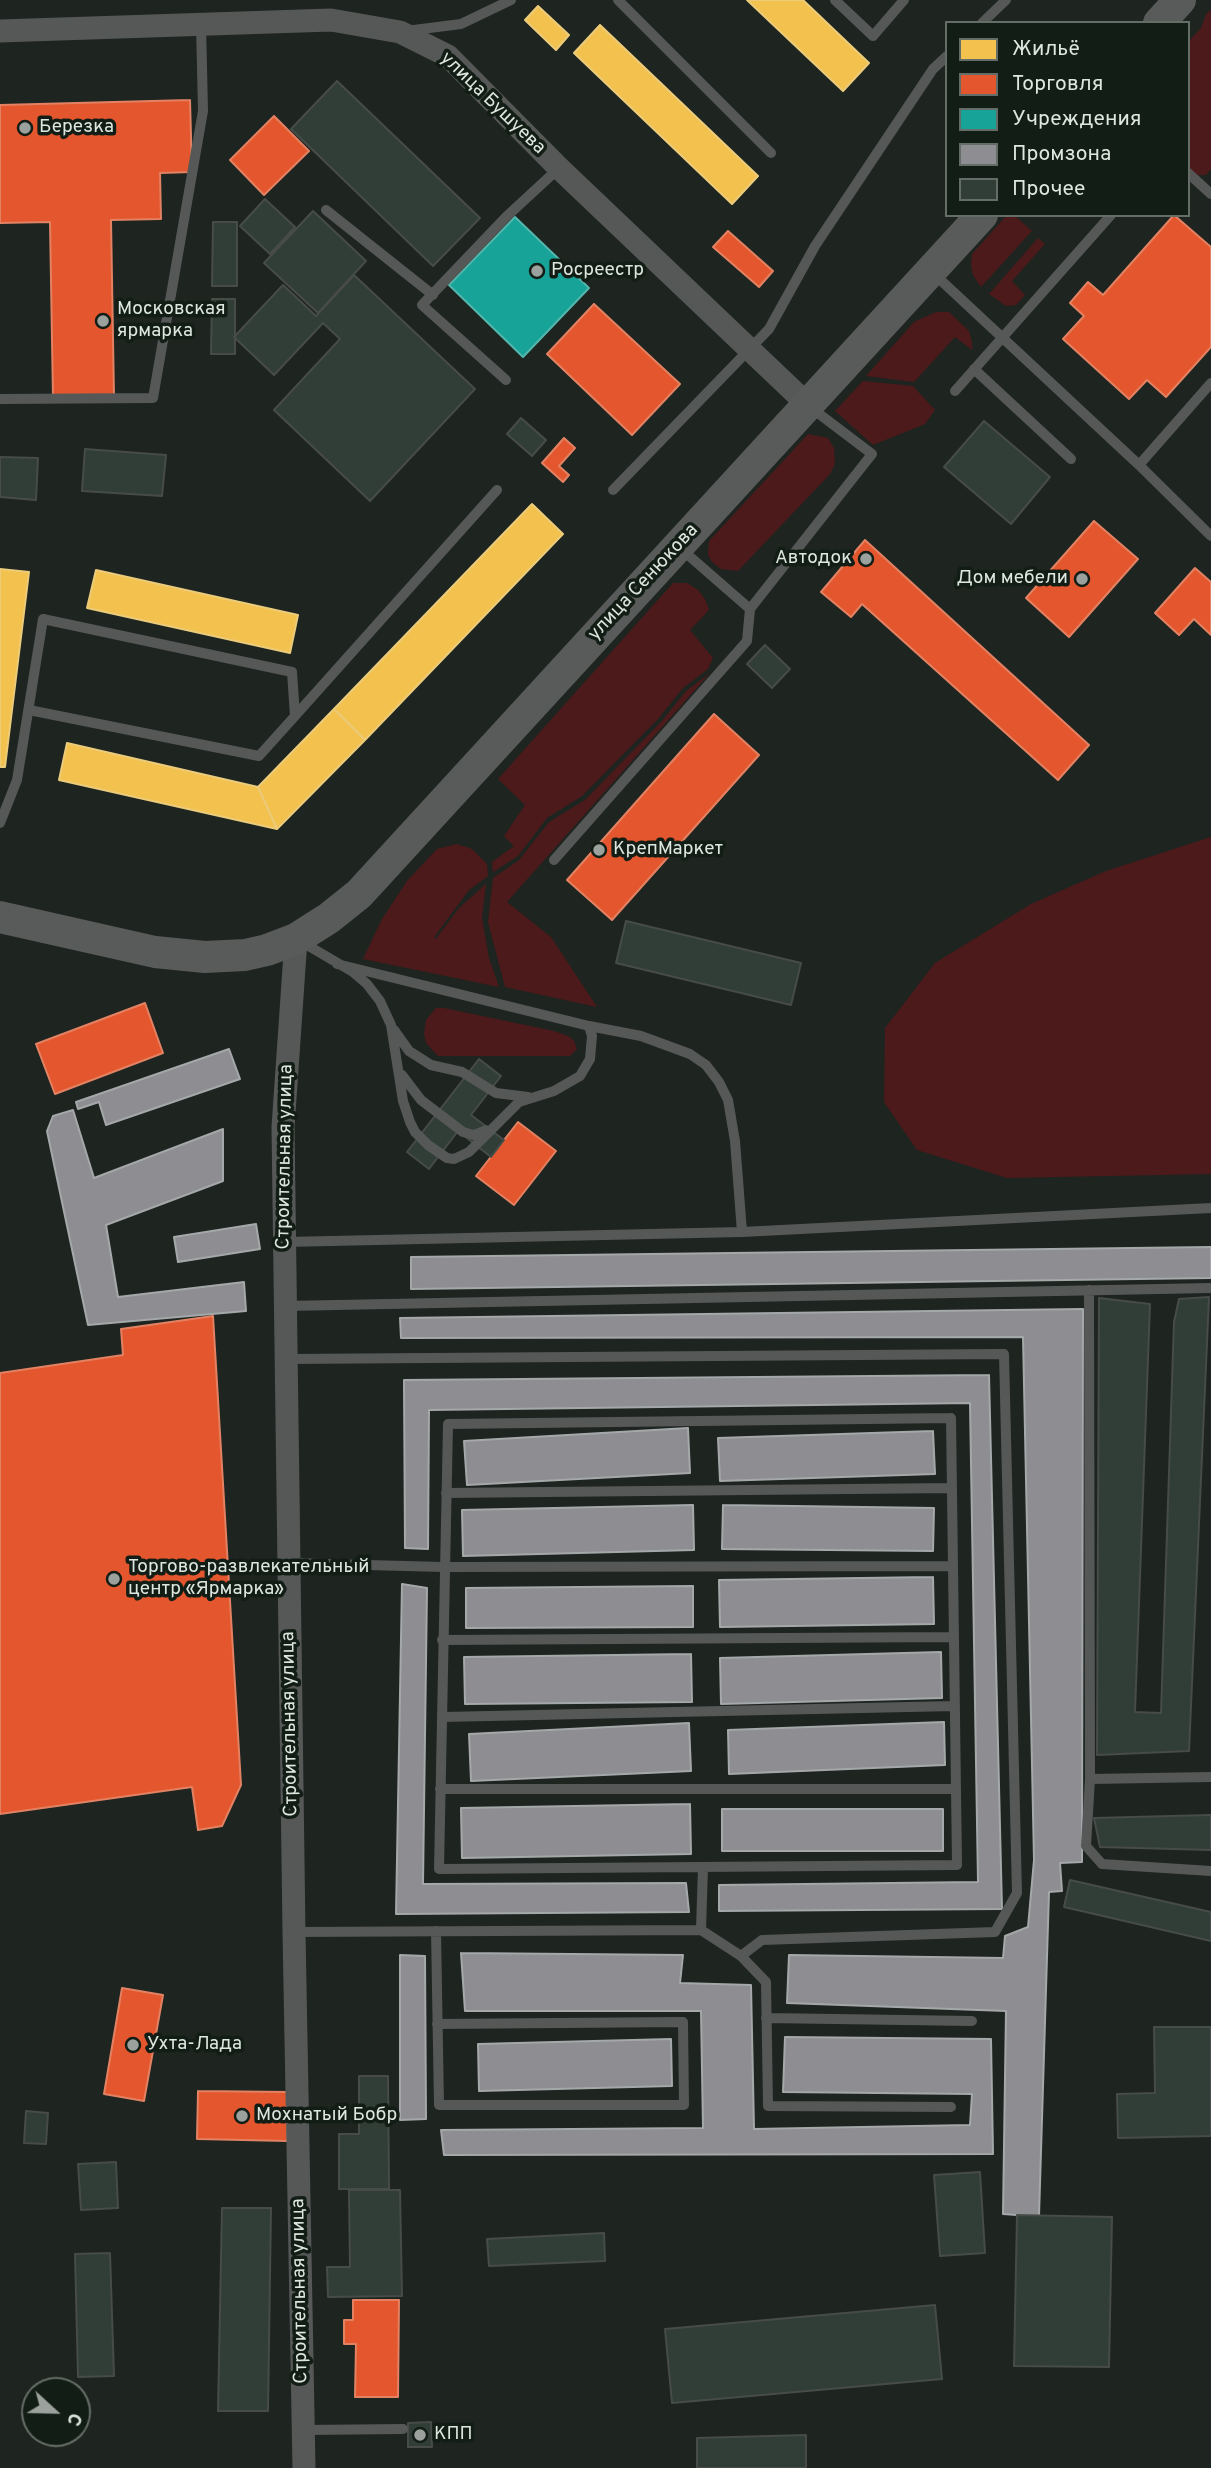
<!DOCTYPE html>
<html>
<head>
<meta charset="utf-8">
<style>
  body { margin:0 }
  #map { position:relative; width:1211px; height:2468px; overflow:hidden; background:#1e2420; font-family:Overpass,sans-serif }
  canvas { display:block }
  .legend { position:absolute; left:945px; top:21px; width:245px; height:196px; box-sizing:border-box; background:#121d16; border:2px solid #646d67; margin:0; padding:9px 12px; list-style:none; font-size:21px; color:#dee6e0 }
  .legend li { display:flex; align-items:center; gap:14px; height:35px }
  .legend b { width:35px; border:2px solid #646d67 }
  .north { position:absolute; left:21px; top:2377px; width:70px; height:70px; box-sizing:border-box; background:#121d16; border:2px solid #646d67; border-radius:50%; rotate:112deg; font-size:19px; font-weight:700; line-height:28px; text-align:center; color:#dee6e0 }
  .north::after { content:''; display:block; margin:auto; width:24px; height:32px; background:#9ba29d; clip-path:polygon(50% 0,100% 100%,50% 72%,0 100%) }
</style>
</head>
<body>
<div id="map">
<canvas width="1211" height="2468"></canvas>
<ul class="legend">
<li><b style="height:19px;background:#f2c14e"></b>Жильё</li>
<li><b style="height:19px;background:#e4572e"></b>Торговля</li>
<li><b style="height:19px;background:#17a398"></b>Учреждения</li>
<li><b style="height:19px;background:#8d8d92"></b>Промзона</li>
<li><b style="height:19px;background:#313e37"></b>Прочее</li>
</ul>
<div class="north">С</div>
</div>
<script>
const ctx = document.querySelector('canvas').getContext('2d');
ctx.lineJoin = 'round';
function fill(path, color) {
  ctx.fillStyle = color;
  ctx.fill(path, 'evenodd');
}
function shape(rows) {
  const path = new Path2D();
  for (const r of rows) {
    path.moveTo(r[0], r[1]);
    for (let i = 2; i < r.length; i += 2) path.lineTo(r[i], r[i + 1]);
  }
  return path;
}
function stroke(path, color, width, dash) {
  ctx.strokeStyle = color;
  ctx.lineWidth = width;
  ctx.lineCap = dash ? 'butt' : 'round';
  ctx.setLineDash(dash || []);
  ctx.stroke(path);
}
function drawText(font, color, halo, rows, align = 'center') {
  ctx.font = font + ' Overpass,sans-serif';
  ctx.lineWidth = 7;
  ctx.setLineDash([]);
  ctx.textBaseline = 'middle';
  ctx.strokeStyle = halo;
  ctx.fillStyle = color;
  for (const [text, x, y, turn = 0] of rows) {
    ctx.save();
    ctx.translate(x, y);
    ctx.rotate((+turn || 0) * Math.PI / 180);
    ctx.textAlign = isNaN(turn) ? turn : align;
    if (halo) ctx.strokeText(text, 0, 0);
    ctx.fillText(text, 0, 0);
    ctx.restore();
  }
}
fill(shape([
  [1211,10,1211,169,1206,175,1198,175,1188,169,1188,42,1201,28,1206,14],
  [1007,215,1014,215,1032,231,981,287,973,275,971,265,972,254],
  [1038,238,1045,244,1012,281,1025,295,1016,305,1006,306,989,294],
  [936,312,949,312,969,331,972,342,972,350,955,337,914,382,866,376,914,322],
  [863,381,913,386,935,410,925,424,873,445,835,411],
  [808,434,828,438,834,448,835,464,830,474,738,571,721,569,712,562,708,555,709,541],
  [673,583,687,583,698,590,705,599,709,610,690,630,713,658,708,669,683,688,658,719,582,796,547,818,518,856,493,872,492,862,514,846,504,836,525,805,498,779],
  [710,673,507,902,551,937,597,1007,505,987,488,922,493,878,519,860,549,822,585,800,661,722,686,691],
  [1211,837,1211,1174,1007,1178,917,1150,884,1102,885,1028,935,963,1031,904,1106,871],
  [457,844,472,849,487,864,488,876,469,890,435,936,435,940,459,908,486,884,482,918,489,958,499,987,363,959,382,919,407,881,437,849],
  [436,1008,444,1008,554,1031,570,1037,574,1041,577,1049,570,1056,438,1056,426,1043,424,1034,426,1020]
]), '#4c1a1a');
const homes = shape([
  [747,0,803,0,869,63,843,91,747,0],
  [538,6,569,35,556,50,525,20,538,6],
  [600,25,758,176,732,204,574,53,600,25],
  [532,504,563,534,365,740,334,709,532,504],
  [0,569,29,572,5,767,0,767,0,569],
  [96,570,298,615,290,653,87,608,96,570],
  [334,709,365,740,277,829,258,787,334,709],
  [67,743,258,787,277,829,59,780,67,743]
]);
fill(homes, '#f2c14e');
stroke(homes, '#eccc7a', 2);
const shops = shape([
  [190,100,192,172,160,173,161,219,111,220,114,397,53,398,50,222,0,223,0,105,190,100],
  [274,116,309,151,264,195,230,160,274,116],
  [1174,215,1211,247,1211,347,1166,397,1147,380,1129,399,1063,339,1084,316,1070,303,1088,282,1103,295,1174,215],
  [728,231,773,271,759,287,713,247,728,231],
  [594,304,680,384,632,435,547,354,594,304],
  [564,438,575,448,559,466,569,475,563,482,542,463,564,438],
  [1094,521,1138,559,1069,637,1026,598,1094,521],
  [865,540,1089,745,1058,780,862,604,851,617,821,592,865,540],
  [1195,568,1211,582,1211,635,1194,619,1179,635,1155,613,1195,568],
  [714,714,759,755,612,920,567,880,714,714],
  [145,1003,163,1053,55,1094,36,1044,145,1003],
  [518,1122,556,1151,514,1205,476,1176,518,1122],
  [213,1316,241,1785,222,1826,198,1830,192,1787,0,1814,0,1373,123,1355,121,1329,213,1316],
  [122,1988,163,1995,144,2101,104,2094,122,1988],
  [198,2091,288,2092,287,2141,197,2139,198,2091],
  [353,2300,399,2300,398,2397,355,2397,356,2344,344,2344,344,2320,353,2320,353,2300]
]);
fill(shops, '#e4572e');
stroke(shops, '#e28263', 2);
const public = shape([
  [515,217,589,288,523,357,449,285,515,217]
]);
fill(public, '#17a398');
stroke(public, '#53b7ae', 2);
const industry = shape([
  [229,1049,240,1079,106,1125,99,1102,78,1109,76,1102,229,1049],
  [73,1110,94,1178,223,1129,223,1181,106,1225,118,1297,244,1282,246,1311,88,1325,47,1131,53,1116,73,1110],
  [256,1224,260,1249,178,1262,174,1237,256,1224],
  [1211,1247,1211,1278,411,1289,411,1257,1211,1247],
  [1083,1309,1082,1862,1060,1863,1062,1891,1049,1892,1039,2216,1017,2215,1003,2214,1006,2011,787,2003,789,1955,1003,1958,1005,1936,1028,1927,1034,1860,1023,1337,401,1338,400,1318,1083,1309],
  [989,1375,1002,1909,719,1911,719,1885,978,1882,970,1403,429,1410,428,1549,405,1548,404,1380,989,1375],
  [688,1428,690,1473,467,1485,464,1441,688,1428],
  [933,1431,935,1474,720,1481,718,1438,933,1431],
  [693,1505,694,1550,463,1556,462,1510,693,1505],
  [723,1505,934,1508,933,1551,722,1549,723,1505],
  [933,1577,934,1624,720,1627,719,1580,933,1577],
  [402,1584,427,1588,423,1884,686,1883,689,1912,396,1914,402,1584],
  [693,1586,693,1627,466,1628,466,1588,693,1586],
  [941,1652,942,1698,721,1704,720,1658,941,1652],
  [691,1654,692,1702,465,1704,464,1657,691,1654],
  [944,1722,945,1765,729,1774,728,1730,944,1722],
  [689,1723,691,1771,471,1781,469,1734,689,1723],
  [690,1804,691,1854,462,1858,461,1808,690,1804],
  [722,1809,943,1809,943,1851,722,1851,722,1809],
  [461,1953,683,1955,680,1983,751,1985,754,2129,970,2125,972,2094,783,2092,785,2037,991,2039,993,2154,444,2155,441,2130,703,2128,701,2011,465,2011,461,1953],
  [400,1955,425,1956,426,2119,400,2120,400,1955],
  [671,2039,672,2086,479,2091,478,2044,671,2039]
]);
fill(industry, '#8d8d92');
stroke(industry, '#a5a8a9', 2);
const building = shape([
  [337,81,480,218,433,266,291,129,337,81],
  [265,199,295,227,270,254,240,226,265,199],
  [313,211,366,261,318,313,264,263,313,211],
  [213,222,237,222,237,286,212,286,213,222],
  [354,275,475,389,370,501,274,410,340,339,323,323,274,375,234,337,283,285,316,316,354,275],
  [212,299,235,299,235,354,211,354,212,299],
  [521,418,546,440,532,456,507,434,521,418],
  [984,421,1050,477,1011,524,944,467,984,421],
  [85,449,166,455,162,496,82,491,85,449],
  [0,457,38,458,36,500,0,497,0,457],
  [765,645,790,669,772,688,747,664,765,645],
  [626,921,801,963,791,1005,616,963,626,921],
  [479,1059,501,1076,471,1115,504,1140,491,1157,458,1131,429,1169,407,1152,479,1059],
  [1209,1297,1189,1751,1097,1755,1099,1298,1150,1304,1135,1712,1161,1713,1174,1322,1179,1299,1209,1297],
  [1209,1815,1211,1815,1211,1850,1100,1847,1094,1818,1209,1815],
  [1070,1880,1211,1912,1211,1941,1064,1907,1070,1880],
  [1154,2027,1211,2027,1211,2136,1118,2138,1117,2094,1155,2093,1154,2027],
  [359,2076,388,2076,389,2189,339,2189,339,2134,359,2134,359,2076],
  [26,2111,48,2113,46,2144,24,2143,26,2111],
  [116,2162,118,2208,81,2210,78,2164,116,2162],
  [980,2172,985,2253,940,2256,934,2175,980,2172],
  [349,2190,400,2190,402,2296,328,2297,327,2267,350,2267,349,2190],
  [222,2208,271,2208,268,2411,218,2411,222,2208],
  [1017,2215,1112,2217,1109,2367,1014,2366,1017,2215],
  [604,2233,605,2261,489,2266,487,2239,604,2233],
  [110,2253,114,2376,78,2377,75,2254,110,2253],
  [935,2305,942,2379,672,2403,665,2329,935,2305],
  [431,2422,432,2447,408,2447,408,2423,431,2422],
  [806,2435,806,2468,697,2468,697,2438,806,2435]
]);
fill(building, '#313e37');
stroke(building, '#474c48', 2);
stroke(shape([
  [618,0,771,153],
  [835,0,873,36,904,0],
  [982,23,1006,0],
  [406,31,461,24,511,0],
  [1188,173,1211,194],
  [326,210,433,295],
  [933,273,1139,465,1211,536],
  [974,369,1071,459],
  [506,380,422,305,506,217,559,168],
  [955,391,1111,215],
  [0,399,153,398,203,111,201,24],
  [1139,465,1211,383],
  [613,490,769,329,815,246,933,69,947,56],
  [680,548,750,609,872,454,810,407],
  [295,716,497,490],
  [0,823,17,780,43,619,292,672,295,716,259,756,29,710],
  [554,860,747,641,750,609],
  [300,941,353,972,367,984,380,1001,391,1025,403,1101,410,1122,415,1132,428,1145,447,1158,454,1159,469,1152,519,1102,554,1091,580,1076,590,1059,592,1036,589,1026],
  [337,964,589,1026,641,1036,690,1054,706,1065,719,1082,728,1100,735,1141,742,1232],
  [394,1030,409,1051,431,1065,462,1072,496,1093,528,1097],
  [402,1075,421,1100,463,1132,474,1135,486,1130],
  [285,1242,742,1232,1211,1208],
  [1089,1290,1090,1779,1211,1777],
  [285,1306,1211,1288],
  [286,1359,1004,1354,1017,1893,995,1932,762,1940,741,1956],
  [951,1418,957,1865,439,1869,448,1424,951,1418],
  [446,1493,952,1488],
  [289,1563,444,1567,953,1566],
  [442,1640,954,1637],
  [442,1717,955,1706],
  [1090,1779,1086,1846,1102,1864,1211,1871],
  [440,1789,956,1789],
  [701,1930,703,1867],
  [436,1931,439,2105,684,2105,683,2022,437,2024],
  [294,1932,701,1930,741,1956,766,1982,768,2106,951,2107],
  [766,2018,972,2021],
  [303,2430,403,2429]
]), '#555857', 10);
stroke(shape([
  [0,31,331,20,400,32,448,56,559,168,808,405],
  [296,939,283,1127,294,1932,304,2468]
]), '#555857', 23);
stroke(shape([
  [1159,23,1180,0],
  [0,917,155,952,205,957,245,955,267,950,296,939,329,918,359,894,982,215]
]), '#585b59', 32);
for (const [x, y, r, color] of [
  [25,128,7,"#9ba29d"],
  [537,271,7,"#9ba29d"],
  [103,321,7,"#9ba29d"],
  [866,559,7,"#9ba29d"],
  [1082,579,7,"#9ba29d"],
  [599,850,7,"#9ba29d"],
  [114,1579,7,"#9ba29d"],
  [133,2045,7,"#9ba29d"],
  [242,2116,7,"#9ba29d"],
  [420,2435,7,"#9ba29d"]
]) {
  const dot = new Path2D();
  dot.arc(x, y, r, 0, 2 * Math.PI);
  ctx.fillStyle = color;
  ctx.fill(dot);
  stroke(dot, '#121d16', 2.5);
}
drawText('19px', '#dee6e0', '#121d16', [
  ["улица Бушуева",492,104,44],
  ["улица Сенюкова",644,583,-47],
  ["Строительная улица",286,1157,-89],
  ["Строительная улица",291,1724,-91],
  ["Строительная улица",301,2291,-91]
]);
drawText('19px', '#dee6e0', '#121d16', [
  ["Березка",39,128],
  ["Росреестр",551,271],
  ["Московская",117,310],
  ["ярмарка",117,332],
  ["Автодок",852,559,"right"],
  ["Дом мебели",1068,579,"right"],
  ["КрепМаркет",613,850],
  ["Торгово-развлекательный",128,1568],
  ["центр «Ярмарка»",128,1590],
  ["Ухта-Лада",147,2045],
  ["Мохнатый Бобр",256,2116],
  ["КПП",434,2435]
], 'left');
</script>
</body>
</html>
